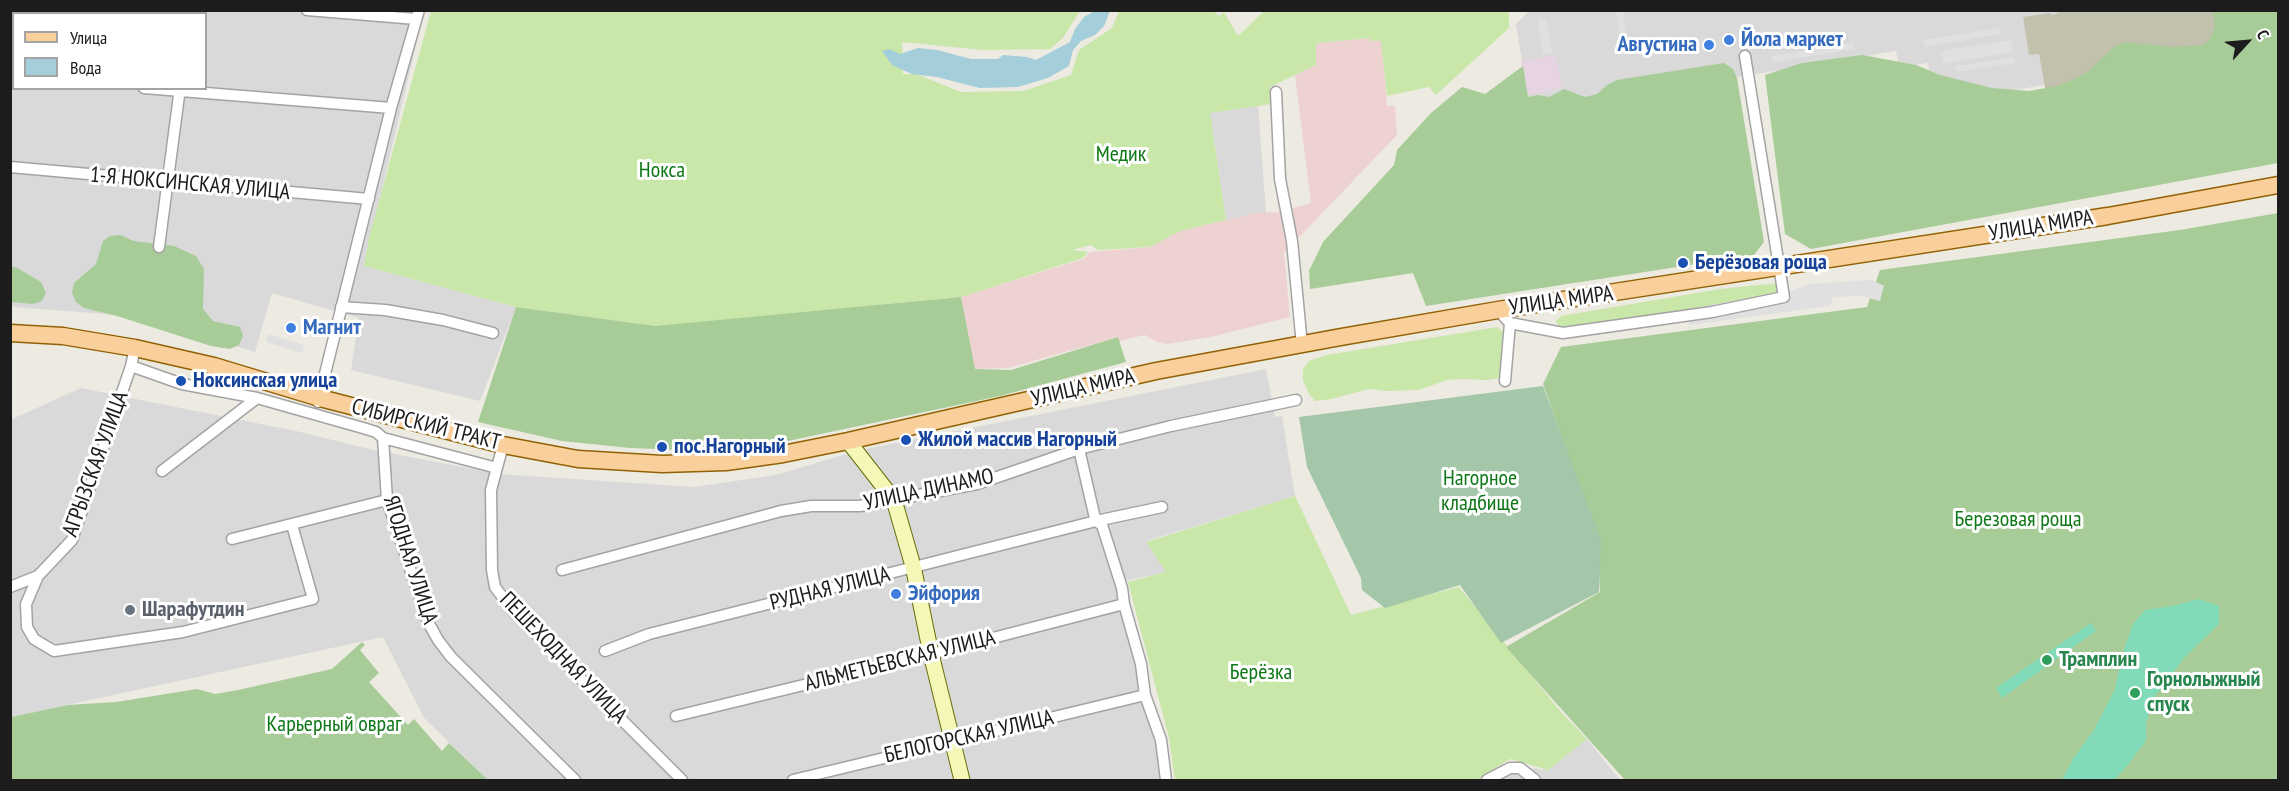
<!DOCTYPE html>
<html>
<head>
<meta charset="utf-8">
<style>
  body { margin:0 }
  #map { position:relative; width:2289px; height:791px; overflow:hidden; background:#edeae2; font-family:"PT Sans Narrow",sans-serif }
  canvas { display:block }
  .frame { position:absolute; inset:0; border:12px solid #1c1c1c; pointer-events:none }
  .legend { position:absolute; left:12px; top:12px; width:195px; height:78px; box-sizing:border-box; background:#fff; border:2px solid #a4a4a4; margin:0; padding:8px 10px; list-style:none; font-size:18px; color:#1c1c1c }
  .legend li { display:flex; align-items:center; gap:12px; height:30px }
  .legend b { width:30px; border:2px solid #a4a4a4 }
  .north { position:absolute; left:2217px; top:12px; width:60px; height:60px; -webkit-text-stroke:4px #fff; paint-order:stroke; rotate:64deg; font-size:16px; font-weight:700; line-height:24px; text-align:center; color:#1c1c1c }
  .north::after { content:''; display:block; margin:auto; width:21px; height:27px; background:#1c1c1c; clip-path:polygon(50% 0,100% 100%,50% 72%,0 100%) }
</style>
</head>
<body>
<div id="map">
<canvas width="2289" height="791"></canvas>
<div class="frame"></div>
<ul class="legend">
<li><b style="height:8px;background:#f9d09c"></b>Улица</li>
<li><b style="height:16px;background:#a3ceda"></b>Вода</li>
</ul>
<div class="north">С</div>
</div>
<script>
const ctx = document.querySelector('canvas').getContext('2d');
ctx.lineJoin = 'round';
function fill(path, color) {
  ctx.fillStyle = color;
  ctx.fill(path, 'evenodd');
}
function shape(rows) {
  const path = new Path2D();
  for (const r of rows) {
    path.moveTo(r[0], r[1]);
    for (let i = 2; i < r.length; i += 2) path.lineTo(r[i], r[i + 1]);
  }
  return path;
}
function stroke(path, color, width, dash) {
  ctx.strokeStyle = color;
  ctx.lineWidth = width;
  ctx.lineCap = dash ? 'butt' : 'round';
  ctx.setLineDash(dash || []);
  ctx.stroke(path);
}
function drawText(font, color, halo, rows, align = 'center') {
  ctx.font = font + ' "PT Sans Narrow",sans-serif';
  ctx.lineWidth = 6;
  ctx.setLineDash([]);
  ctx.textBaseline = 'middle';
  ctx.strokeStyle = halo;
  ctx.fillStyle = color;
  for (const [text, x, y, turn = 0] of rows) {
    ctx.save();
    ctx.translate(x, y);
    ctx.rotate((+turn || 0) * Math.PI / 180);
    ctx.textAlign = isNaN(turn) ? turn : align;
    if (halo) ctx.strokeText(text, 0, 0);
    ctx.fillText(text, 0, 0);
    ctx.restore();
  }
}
fill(shape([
  [1530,10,2234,10,2045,85,1934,103,1928,63,1899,67,1896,51,1530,111,1516,24],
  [10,11,424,11,364,266,516,307,480,401,351,370,359,318,272,293,255,352,133,316,11,307],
  [14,14,206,14,206,88,14,88],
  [1258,106,1266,213,1226,220,1210,113],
  [1266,369,1275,417,1282,416,1295,496,1146,541,1166,572,1121,582,1163,780,488,780,424,718,383,637,11,717,10,420,81,388,296,431,369,449,498,474,694,487,776,475,856,451],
  [1587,739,1620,780,1487,780,1510,766,1548,770]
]), '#dad9d9');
fill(shape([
  [1369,38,1370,41,1382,41,1387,106,1395,106,1397,135,1284,253,1290,317,1211,337,1167,344,1157,342,1145,335,1119,341,1118,337,1008,368,974,369,961,297,1083,259,1090,252,1150,247,1180,231,1256,213,1278,212,1311,203,1295,75,1316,65,1316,45,1318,43]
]), '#eed2d1');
fill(shape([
  [1556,55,1562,88,1527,95,1521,61]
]), '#e6d4e3');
fill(shape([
  [2065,10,2234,11,2240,46,2047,98,2039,54,2029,55,2023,17,2050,13,2053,15]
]), '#c2c1ae');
fill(shape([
  [431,11,1080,11,1063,38,1050,49,983,50,902,42,903,74,916,74,961,92,1024,91,1071,75,1079,50,1112,28,1119,11,1213,11,1219,16,1224,12,1238,36,1264,11,1509,11,1509,28,1436,95,1429,87,1387,96,1381,41,1370,41,1369,38,1318,43,1316,45,1316,65,1270,87,1271,104,1210,113,1226,220,1180,231,1150,247,1098,250,1091,245,1072,250,1088,252,1083,258,961,297,887,304,687,330,516,307,364,266,369,238],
  [1778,283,1779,292,1687,310,1564,328,1558,325,1556,321,1561,316,1720,289],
  [1497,327,1510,337,1505,377,1488,380,1462,379,1447,380,1419,390,1386,391,1369,389,1331,399,1315,401,1309,394,1303,380,1303,369,1309,361,1327,355],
  [1295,496,1351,615,1459,587,1561,712,1587,739,1548,770,1510,759,1477,780,1175,780,1169,738,1128,582,1166,572,1146,542]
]), '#c8e7a9');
fill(shape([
  [2213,12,2278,11,2278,163,1811,249,1785,234,1765,75,1802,63,1862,55,1916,65,1940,75,1992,88,2029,91,2057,86,2074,79,2087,72,2115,46,2126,42,2173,47,2202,45,2210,39,2215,27],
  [1724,63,1733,69,1737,78,1764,242,1754,255,1426,306,1413,273,1310,289,1309,271,1323,242,1394,165,1397,150,1431,113,1462,87,1485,94,1523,66,1528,97,1538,95,1549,97,1564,89,1585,97,1597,94,1607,85,1617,80],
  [2278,213,2278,780,1625,780,1506,647,1600,592,1598,540,1543,384,1561,347,1867,307,1880,270,2180,230],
  [120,235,134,241,174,246,196,256,204,269,203,309,213,321,240,327,243,336,239,345,230,349,211,346,117,316,84,308,76,302,72,293,74,283,96,264,103,241,110,236],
  [11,266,17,268,41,282,46,293,42,301,33,304,11,302],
  [961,297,975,369,1011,370,1118,337,1126,362,1000,396,736,452,630,448,562,441,478,422,516,307,656,326],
  [362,642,365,645,360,650,379,673,369,682,408,725,414,719,442,751,449,743,488,780,11,780,11,717,68,705,116,702,197,689,215,694,238,690,332,669]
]), '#a7cc98');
fill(shape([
  [1543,386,1601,540,1599,592,1501,643,1460,585,1385,608,1362,590,1361,578,1307,467,1299,417]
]), '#a4c6a9');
fill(shape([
  [2199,599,2219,606,2219,624,2185,657,2155,696,2146,723,2146,741,2127,766,2114,780,2062,780,2073,759,2094,730,2115,689,2123,652,2133,624,2145,610,2173,606],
  [2091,623,2096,631,2002,698,1996,688]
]), '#81dbb8');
fill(shape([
  [1616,11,1623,11,1629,48,1623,49],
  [1546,18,1552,53,1543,54,1538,22,1540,19],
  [2000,28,2001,34,1924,47,1923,40],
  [2011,40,2013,52,1943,64,1940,51],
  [1853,43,1854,49,1773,62,1772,56],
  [2014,57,2015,63,1957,72,1956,66],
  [1872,280,1884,286,1880,301,1861,296,1833,297,1830,306,1689,325,1689,311,1700,307,1794,290,1808,284],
  [268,334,304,345,302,353,266,342]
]), '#e0e0e0');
fill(shape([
  [1110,11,1104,26,1095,35,1081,41,1073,50,1069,66,1048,78,1018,87,980,88,937,77,912,74,892,65,882,51,889,49,900,54,918,48,937,50,971,59,998,59,1003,55,1027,57,1036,60,1070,42,1075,29,1084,17,1093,12]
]), '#a3ceda');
const street = shape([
  [307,10,416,19],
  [190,14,190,10],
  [10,79,14,80],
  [144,88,391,108],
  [1276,92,1280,179,1292,241,1302,345],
  [10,167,369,199],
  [159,247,180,88],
  [341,307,385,310,443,320,493,333],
  [1498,310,1510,323,1563,333,1712,312,1784,297,1745,56],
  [131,366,182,384,257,398,363,428,376,432,383,438,387,500,428,622,438,640,451,657,575,780],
  [1505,381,1510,323],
  [318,402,391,108,419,10],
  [383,438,497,468],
  [503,445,491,490,492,570,495,587,512,610,682,780],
  [1079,449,1094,514,1096,521,1102,525,1122,588,1124,604,1141,664,1145,695,1161,740,1166,780],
  [162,471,257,398],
  [232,539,387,500],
  [562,570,781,511,811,506,860,506,977,484,1079,449,1171,426,1296,400],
  [38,576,26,604,27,627,34,639,54,651,183,632,313,599,292,525],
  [10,587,38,576,72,540,131,366,135,348],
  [605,651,649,634,1096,521,1162,507],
  [676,716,931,654,1124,604],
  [793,780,1145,695],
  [1487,780,1510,768,1520,768,1535,780]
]);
const secondary = shape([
  [848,441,894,500,913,566,931,654,962,780]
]);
const primary = shape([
  [10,333,63,336,135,348,214,366,320,398,503,445,578,459,662,464,726,462,783,454,848,441,1156,371,1341,337,1498,310,2108,216,2278,185]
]);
stroke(street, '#a3a3a3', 13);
stroke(secondary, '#656f08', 17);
stroke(primary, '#916104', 19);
stroke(street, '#fff', 10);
stroke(secondary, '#f4f7b6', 15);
stroke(primary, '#f9d09c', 16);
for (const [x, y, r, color] of [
  [1729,40,6,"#3f7fe0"],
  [1709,45,6,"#3f7fe0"],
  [1683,263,6,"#1a4fb4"],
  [291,328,6,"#3f7fe0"],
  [181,381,6,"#1a4fb4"],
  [906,440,6,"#1a4fb4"],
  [662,447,6,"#1a4fb4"],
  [896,594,6,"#3f7fe0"],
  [130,610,6,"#6b7280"],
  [2047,660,6,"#2e9e5b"],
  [2135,693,6,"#2e9e5b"]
]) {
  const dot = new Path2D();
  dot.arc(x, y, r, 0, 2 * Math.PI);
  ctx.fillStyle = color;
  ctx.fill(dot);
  stroke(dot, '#fff', 2);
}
drawText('bold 22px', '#366cbe', '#fff', [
  ["Йола маркет",1741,40],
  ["Августина",1697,45,"right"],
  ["Магнит",303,328],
  ["Эйфория",908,594]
], 'left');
drawText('22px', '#0e7716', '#fff', [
  ["Медик",1121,155],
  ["Нокса",662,171],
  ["Нагорное",1480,479],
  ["кладбище",1480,504],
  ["Березовая роща",2018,520],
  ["Берёзка",1261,673],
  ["Карьерный овраг",334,725]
]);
drawText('22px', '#1c1c1c', '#fff', [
  ["1-Я НОКСИНСКАЯ УЛИЦА",190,184,5],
  ["УЛИЦА МИРА",2041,226,-9],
  ["УЛИЦА МИРА",1561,301,-8],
  ["УЛИЦА МИРА",1083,388,-13],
  ["СИБИРСКИЙ ТРАКТ",426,425,14],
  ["АГРЫЗСКАЯ УЛИЦА",96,464,-70],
  ["УЛИЦА ДИНАМО",929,490,-12],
  ["ЯГОДНАЯ УЛИЦА",410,560,72],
  ["РУДНАЯ УЛИЦА",830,589,-14],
  ["ПЕШЕХОДНАЯ УЛИЦА",563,658,46],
  ["АЛЬМЕТЬЕВСКАЯ УЛИЦА",900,661,-14],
  ["БЕЛОГОРСКАЯ УЛИЦА",969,737,-13]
]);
drawText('bold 22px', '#164399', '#fff', [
  ["Берёзовая роща",1695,263],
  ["Ноксинская улица",193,381],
  ["Жилой массив Нагорный",918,440],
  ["пос.Нагорный",674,447]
], 'left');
drawText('bold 22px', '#5b616d', '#fff', [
  ["Шарафутдин",142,610]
], 'left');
drawText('bold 22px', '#27864d', '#fff', [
  ["Трамплин",2059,660],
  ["Горнолыжный",2147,680],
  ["спуск",2147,705]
], 'left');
</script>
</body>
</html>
